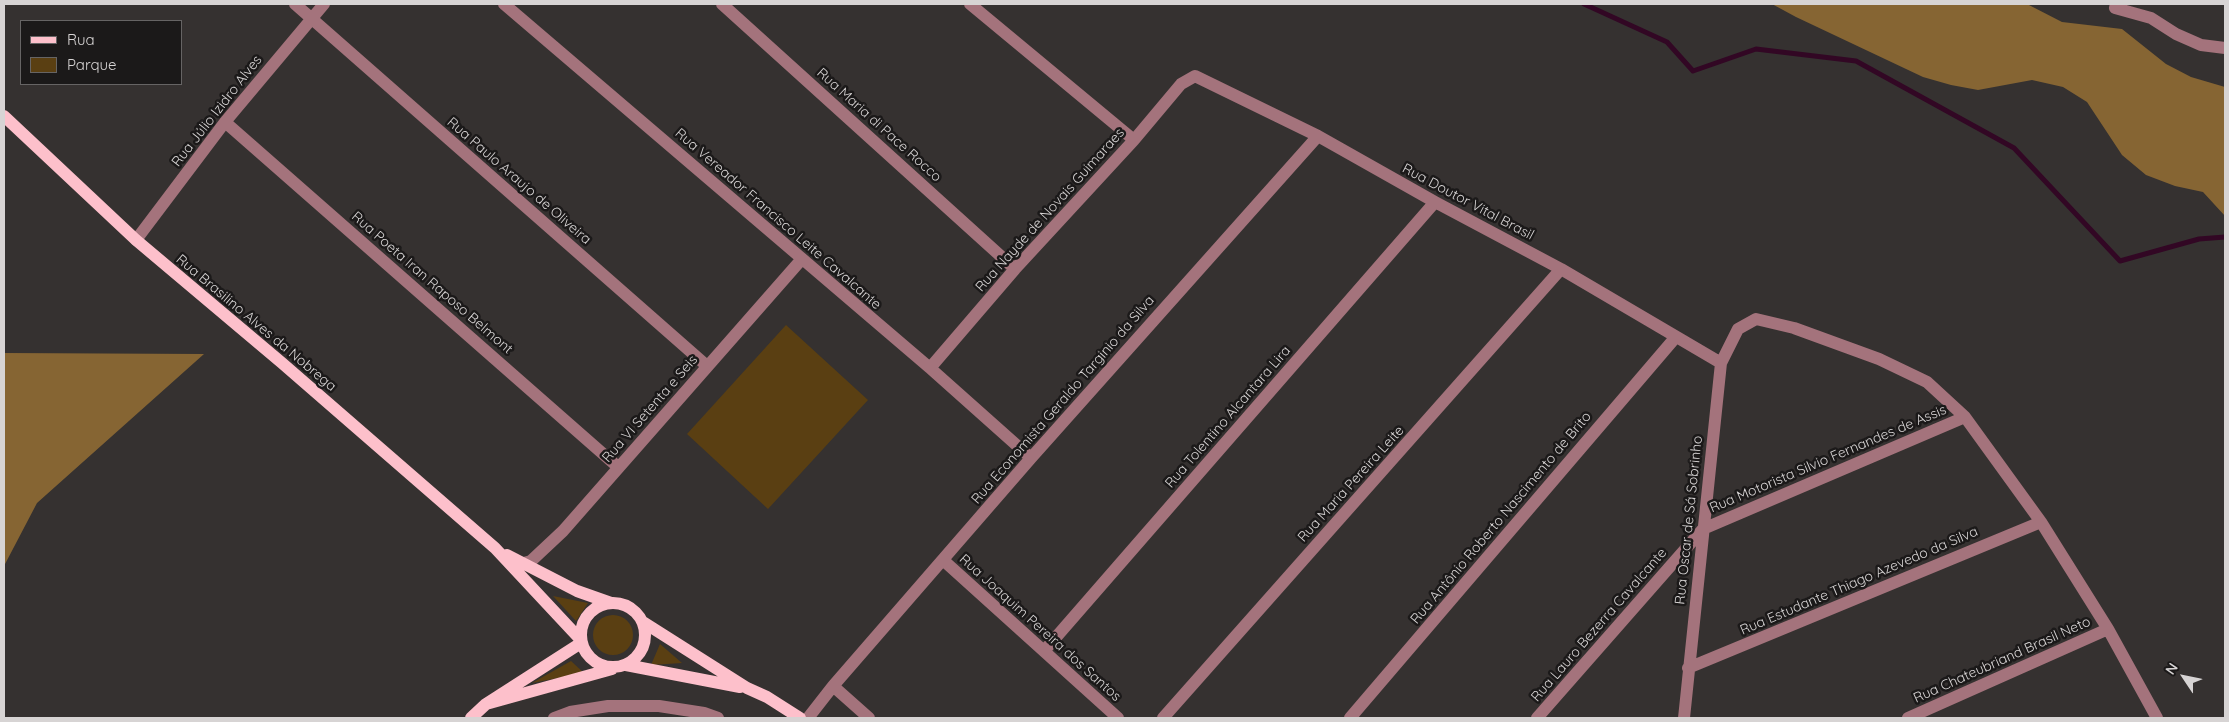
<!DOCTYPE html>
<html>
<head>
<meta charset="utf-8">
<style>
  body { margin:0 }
  #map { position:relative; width:2229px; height:722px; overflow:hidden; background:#353130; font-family:Quicksand,sans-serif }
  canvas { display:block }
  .frame { position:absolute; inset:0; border:5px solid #d7d4d4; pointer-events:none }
  .legend { position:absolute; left:20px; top:20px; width:162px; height:65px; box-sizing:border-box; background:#1b1919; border:1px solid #666464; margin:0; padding:6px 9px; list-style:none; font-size:15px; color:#d7d4d4 }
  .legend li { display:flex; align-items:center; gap:10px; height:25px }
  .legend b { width:25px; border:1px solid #666464 }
  .north { position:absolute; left:2159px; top:652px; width:50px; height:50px; -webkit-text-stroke:4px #1b1919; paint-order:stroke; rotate:304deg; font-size:14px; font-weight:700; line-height:20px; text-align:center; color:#d7d4d4 }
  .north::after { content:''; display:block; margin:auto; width:18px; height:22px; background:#d7d4d4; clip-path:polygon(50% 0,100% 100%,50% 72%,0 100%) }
</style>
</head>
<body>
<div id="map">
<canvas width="2229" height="722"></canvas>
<div class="frame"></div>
<ul class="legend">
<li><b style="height:6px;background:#fdc0cb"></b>Rua</li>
<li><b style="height:14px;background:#5a3f12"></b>Parque</li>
</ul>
<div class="north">N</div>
</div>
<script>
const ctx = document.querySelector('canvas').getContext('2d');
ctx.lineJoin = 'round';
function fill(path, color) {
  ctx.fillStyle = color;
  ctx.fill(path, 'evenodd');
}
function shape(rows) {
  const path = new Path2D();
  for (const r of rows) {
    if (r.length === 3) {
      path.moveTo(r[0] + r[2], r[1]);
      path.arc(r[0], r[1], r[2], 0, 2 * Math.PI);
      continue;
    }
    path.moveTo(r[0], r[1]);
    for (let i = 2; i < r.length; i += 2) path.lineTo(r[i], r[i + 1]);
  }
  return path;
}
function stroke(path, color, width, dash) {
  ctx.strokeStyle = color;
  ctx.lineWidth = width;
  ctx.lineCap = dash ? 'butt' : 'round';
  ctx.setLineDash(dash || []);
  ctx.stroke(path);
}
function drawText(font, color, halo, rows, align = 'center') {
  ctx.font = font + ' Quicksand,sans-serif';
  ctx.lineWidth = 5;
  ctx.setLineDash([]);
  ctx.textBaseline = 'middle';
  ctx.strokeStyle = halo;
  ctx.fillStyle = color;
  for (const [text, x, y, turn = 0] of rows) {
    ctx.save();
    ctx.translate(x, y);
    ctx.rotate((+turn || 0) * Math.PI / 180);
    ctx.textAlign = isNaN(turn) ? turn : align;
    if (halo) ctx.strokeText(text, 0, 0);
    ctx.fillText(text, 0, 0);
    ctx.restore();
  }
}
fill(shape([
  [786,325,868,400,768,509,687,434],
  [553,596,588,603,576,621],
  [613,635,20],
  [660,644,682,663,651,665],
  [571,661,584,673,532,683]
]), '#5a3f12');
fill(shape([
  [1772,4,2027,4,2062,22,2122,29,2166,64,2191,77,2225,87,2225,216,2203,192,2175,186,2146,175,2122,155,2087,102,2063,87,2032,80,1978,90,1951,85,1923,77,1796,17],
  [4,353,204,354,37,503,4,566]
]), '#866533');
stroke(shape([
  [1584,4,1667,42,1693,71,1756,49,1856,61,2014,148,2120,261,2199,239,2225,237]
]), '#320724', 5);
stroke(shape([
  [295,4,707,366],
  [504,4,930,368,1031,458],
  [722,4,1015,269],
  [970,4,1134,140],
  [2116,4,2115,8,2151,18,2176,34,2201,45,2225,48],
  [225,122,618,467],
  [136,240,225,122,324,4],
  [930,368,1015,269,1134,140,1181,84,1195,76,1318,136,1435,202,1561,269,1721,363],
  [943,560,1118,718],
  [517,565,531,561,563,531,801,260],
  [1044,651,1435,202],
  [1688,668,2041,522],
  [833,686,1031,458,1318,136],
  [554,718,570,712,608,706,659,706,704,713,718,718],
  [808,718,833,686,869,718],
  [1163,718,1561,269],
  [1350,718,1675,338],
  [1537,718,1703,529,1965,417],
  [1684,718,1721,363,1738,329,1756,319,1794,328,1879,359,1927,382,1965,417,2041,522,2108,629,2157,718],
  [1908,718,2108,629]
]), '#a4737c', 12);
stroke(shape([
  [4,116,136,240,282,363,495,548,580,639],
  [507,555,577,591,611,603],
  [613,635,32],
  [643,622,747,688,767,697,800,718],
  [626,665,740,687],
  [486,704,612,669],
  [471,718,486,704,581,643]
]), '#fdc0cb', 12);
drawText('14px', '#d7d4d4', '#1b1919', [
  ["Rua Júlio Izidro Alves",217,111,-52],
  ["Rua Maria di Pace Rocco",879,125,42],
  ["Rua Paulo Araujo de Oliveira",519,181,41],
  ["Rua Doutor Vital Brasil",1468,202,28],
  ["Rua Nayde de Novais Guimaraes",1050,210,-48],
  ["Rua Vereador Francisco Leite Cavalcante",778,219,41],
  ["Rua Poeta Iran Raposo Belmont",432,283,41],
  ["Rua Brasilino Alves da Nobrega",256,323,40],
  ["Rua Economista Geraldo Targinio da Silva",1063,400,-49],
  ["Rua VI Setenta e Seis",650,409,-49],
  ["Rua Tolentino Alcantara Lira",1228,417,-49],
  ["Rua Motorista Silvio Fernandes de Assis",1828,459,-23],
  ["Rua Maria Pereira Leite",1351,484,-48],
  ["Rua Antônio Roberto Nascimento de Brito",1501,518,-50],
  ["Rua Oscar de Sá Sobrinho",1689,520,-84],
  ["Rua Estudante Thiago Azevedo da Silva",1859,581,-23],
  ["Rua Lauro Bezerra Cavalcante",1599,625,-49],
  ["Rua Joaquim Pereira dos Santos",1040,628,42],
  ["Rua Chateubriand Brasil Neto",2002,660,-24]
]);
</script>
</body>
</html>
